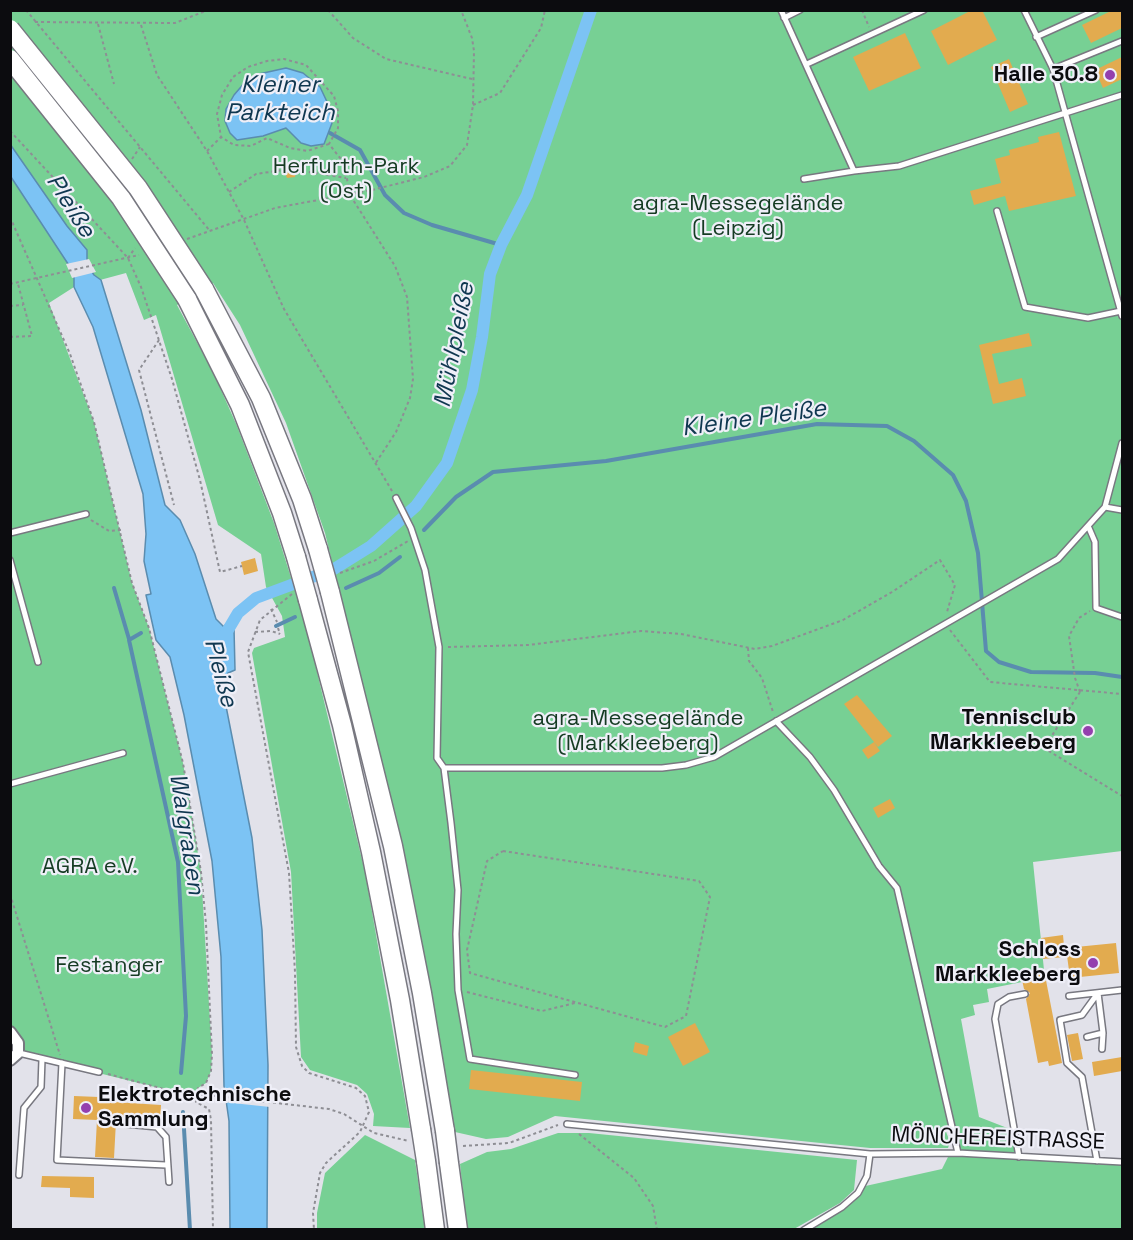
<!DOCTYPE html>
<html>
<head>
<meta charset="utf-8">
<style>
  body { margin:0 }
  #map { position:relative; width:1133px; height:1240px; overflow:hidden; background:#e2e2ea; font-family:"Space Grotesk",sans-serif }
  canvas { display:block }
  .frame { position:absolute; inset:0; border:12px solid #0c0c0f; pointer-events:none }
</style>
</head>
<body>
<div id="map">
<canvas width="1133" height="1240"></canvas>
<div class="frame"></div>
</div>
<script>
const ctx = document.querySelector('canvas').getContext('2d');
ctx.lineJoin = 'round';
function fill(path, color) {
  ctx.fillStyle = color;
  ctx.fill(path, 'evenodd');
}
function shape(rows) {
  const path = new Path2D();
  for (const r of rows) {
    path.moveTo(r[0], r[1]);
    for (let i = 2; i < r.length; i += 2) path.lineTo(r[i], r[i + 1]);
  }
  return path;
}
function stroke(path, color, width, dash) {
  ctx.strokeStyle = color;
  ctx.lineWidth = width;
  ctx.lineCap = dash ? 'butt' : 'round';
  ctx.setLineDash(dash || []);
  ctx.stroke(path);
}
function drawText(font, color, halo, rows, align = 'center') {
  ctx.font = font + ' "Space Grotesk",sans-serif';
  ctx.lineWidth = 4.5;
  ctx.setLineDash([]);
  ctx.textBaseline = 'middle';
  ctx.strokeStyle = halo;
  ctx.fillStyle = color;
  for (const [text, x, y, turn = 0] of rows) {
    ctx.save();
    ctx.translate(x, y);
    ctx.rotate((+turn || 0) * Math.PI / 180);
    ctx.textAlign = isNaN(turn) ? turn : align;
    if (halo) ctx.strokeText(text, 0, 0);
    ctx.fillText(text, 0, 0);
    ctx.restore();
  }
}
fill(shape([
  [10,11,1122,11,1122,851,1033,862,1044,970,1021,975,1022,982,987,989,989,1002,973,1005,975,1015,961,1019,979,1117,1015,1131,1019,1157,1122,1162,1122,1229,804,1229,842,1207,861,1187,942,1169,950,1153,958,1153,952,1129,945,1129,950,1142,948,1148,870,1148,555,1116,508,1137,486,1139,455,1132,400,843,325,533,286,423,240,325,213,283,177,305,214,374,237,426,274,523,306,626,365,872,410,1128,373,1126,374,1114,367,1094,357,1085,310,1070,301,1057,291,872,252,653,254,648,285,637,282,616,266,587,261,554,218,525,156,315,144,320,126,273,74,287,49,303,94,422,132,583,149,628,183,763,201,872,212,1054,211,1071,206,1083,198,1088,197,1094,171,1091,18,1053,11,1060],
  [558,1133,589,1133,857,1160,854,1190,840,1203,794,1229,467,1229,460,1164,487,1152,511,1149],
  [365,1135,415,1160,425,1229,317,1229,317,1213,325,1173]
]), '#77d094');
const water = shape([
  [286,68,303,73,320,87,329,106,332,123,324,144,311,146,301,143,286,128,263,136,237,140,230,133,225,121,226,109,234,95,246,81,259,74,286,68],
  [10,144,67,226,87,250,87,263,94,275,101,280,141,410,165,505,180,520,195,554,216,619,224,627,226,624,234,628,235,670,228,673,224,696,252,838,262,930,268,1065,267,1229,230,1229,229,1121,224,1086,221,957,212,861,184,715,170,657,156,640,146,595,151,594,144,561,146,534,143,494,93,327,74,287,74,273,11,177,10,144]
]);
fill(water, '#7cc3f4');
stroke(water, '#5a8caf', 1.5);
fill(shape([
  [89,259,96,272,72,278,66,264],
  [222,1091,270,1097,270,1107,223,1102]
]), '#e2e2ea');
stroke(shape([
  [330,133,360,150,385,195,404,213,432,225,501,245],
  [424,530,456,497,493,472,606,461,817,424,887,426,914,441,953,475,966,501,978,553,986,651,999,662,1031,672,1095,673,1122,677],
  [114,588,129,639],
  [346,588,379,573,400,557],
  [276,626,295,617],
  [141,633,129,640,178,862,186,1016,181,1073],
  [183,1112,190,1230]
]), '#5a8caf', 4);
stroke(shape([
  [222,640,238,613,256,598,334,569,371,546,416,506,447,463,472,390,482,337,490,274,501,245,527,195,591,10]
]), '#7cc3f4', 12);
fill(shape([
  [972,10,982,10,997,40,948,65,931,31],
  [1113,10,1122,10,1122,28,1091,43,1082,25],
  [905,33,921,68,869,91,853,57],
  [1122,57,1122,79,1103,88,1095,70],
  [1009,59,1028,104,1010,112,991,67],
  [1059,132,1076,196,1009,211,1005,196,974,205,970,191,1001,183,995,159,1010,155,1009,150,1039,142,1038,137],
  [283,167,297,167,295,177,287,178],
  [1029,333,1032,346,992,354,999,384,1022,378,1026,396,993,404,979,345],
  [255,558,258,571,244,575,241,562],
  [857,695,892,736,878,747,844,704],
  [874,742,880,751,868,759,862,750],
  [890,799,895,808,878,818,873,808],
  [1063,935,1065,957,1043,959,1041,938],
  [1116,943,1119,973,1070,978,1066,948],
  [1044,970,1062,1063,1049,1066,1048,1061,1038,1063,1026,999,1030,993,1024,989,1021,975],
  [695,1023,710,1052,683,1066,668,1037],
  [1078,1033,1083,1059,1072,1061,1067,1035],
  [635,1042,649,1046,647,1056,633,1052],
  [1122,1057,1122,1071,1094,1076,1092,1062],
  [471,1070,582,1082,580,1101,469,1089],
  [74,1096,99,1097,99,1101,161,1105,160,1123,126,1119,116,1121,114,1158,95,1157,97,1120,73,1119],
  [42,1176,94,1177,94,1198,70,1197,70,1188,41,1187]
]), '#e2ab4f');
const service = shape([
  [781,10,854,171,899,166,1122,95],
  [1024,10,1053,69,1122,316],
  [784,18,800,10],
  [1036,37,1096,10],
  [807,64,924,10],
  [1053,69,1122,41],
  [804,179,854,171],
  [997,211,1025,307,1088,318,1121,311],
  [396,498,411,528,425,570,439,647,437,758,444,768,451,823,458,890,456,934,458,990,470,1059,575,1075],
  [1105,507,1122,510],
  [1089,528,1095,542,1096,608,1122,617],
  [10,533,86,514],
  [10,560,38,662],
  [776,721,810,757,834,790,879,866,897,888,958,1153],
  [444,768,662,768,686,765,714,757,1058,559,1105,507,1122,443],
  [10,784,123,753],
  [1098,993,1103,1033],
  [1069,996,1122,990],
  [1087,1037,1103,1033,1102,1049],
  [19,1053,99,1072],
  [62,1063,57,1160,166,1165],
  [126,1124,157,1127,166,1137,169,1182],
  [567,1124,870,1154,958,1153,1122,1162],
  [1019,1157,995,1019,998,1004,1009,997,1025,994],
  [1097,1161,1082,1077,1067,1063,1060,1020,1082,1015,1098,993],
  [19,1175,24,1108,41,1087,42,1059],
  [804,1230,842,1207,858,1193,867,1176,870,1154]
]);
const minor = shape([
  [10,1032,18,1043,18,1053,10,1060]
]);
const trunk = shape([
  [204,289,261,398,302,499,318,549],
  [187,299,240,405,282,513,296,557],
  [330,592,393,846,422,993,445,1131],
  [308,600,342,725,371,852,400,1000,421,1129],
  [426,1161,435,1230],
  [449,1163,458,1230]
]);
stroke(service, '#787880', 8);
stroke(minor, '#787880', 14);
stroke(trunk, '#787880', 21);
stroke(shape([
  [26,10,210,231],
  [328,10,353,38,386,59,472,79],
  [862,10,869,27],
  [35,22,175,23,208,10],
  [98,24,114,84],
  [141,25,157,75,207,151,244,220,284,309,392,491],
  [473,105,500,93,541,28,545,10],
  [10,131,128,258,141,287,172,379,200,480,220,572,242,566],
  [329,144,307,151,290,148,267,138,251,146,234,145,221,137,217,114,222,95,233,77,248,67,267,61,284,59,306,65,334,96,338,111,338,128,329,144,344,163,350,195,395,266,407,297,413,379,410,398,396,432,375,464],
  [207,151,221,137],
  [132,159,140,147],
  [297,170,346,178],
  [229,192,256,174,283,170],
  [10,217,70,354,94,422,132,583,149,628,183,763,201,872,206,924,212,1054,211,1071,206,1083,198,1088,196,1102,209,1109,211,1120,213,1230],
  [187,239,275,208,372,190,424,177,450,166,467,145,473,105,474,51,472,38,461,10],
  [128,258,135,248],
  [10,284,139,255],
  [10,306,23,305],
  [10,337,32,336,18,284],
  [159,340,139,370,174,505],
  [91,520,109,531,121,530],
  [340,573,374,561,408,541],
  [292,594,260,620,248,652,289,873,295,972,296,1047,302,1066,309,1073,356,1088,365,1096,369,1112,360,1132,326,1163,320,1173,313,1213,314,1230],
  [271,609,277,622],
  [278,628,280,634],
  [950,630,990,682,1122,694],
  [255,632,271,631,280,634],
  [448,647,528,645,641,631,681,634,755,649,772,646,843,620,892,592,940,560,955,585,947,612],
  [748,648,749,661,762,678,773,712],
  [1080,692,1044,748,1122,796],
  [1080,692,1075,678,1069,636,1079,618,1090,611],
  [503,851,699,881,710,897,686,1016,665,1027,470,973,467,950,487,861,503,851],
  [10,894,60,1055],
  [467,992,542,1011,575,1003],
  [108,1074,171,1091,329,1109,344,1114,374,1133,409,1141],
  [579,1134,634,1178,653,1206,657,1230],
  [463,1146,509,1143,558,1125]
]), '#8e8e94', 2, [3, 3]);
stroke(service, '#fff', 5);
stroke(minor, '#fff', 10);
stroke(trunk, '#fff', 18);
const trunkBridge = shape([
  [10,29,138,188,204,289],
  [10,59,121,198,187,299],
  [318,549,330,592],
  [296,557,308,600],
  [421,1129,426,1161],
  [445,1131,449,1163]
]);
stroke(trunkBridge, '#787880', 21, []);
stroke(trunkBridge, '#fff', 18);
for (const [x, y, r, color] of [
  [1110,75,6,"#9440ae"],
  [1088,731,6,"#9440ae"],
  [1093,963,6,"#9440ae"],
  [86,1108,6,"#9440ae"]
]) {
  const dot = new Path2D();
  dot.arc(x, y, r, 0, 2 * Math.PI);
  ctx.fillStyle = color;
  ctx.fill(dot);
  stroke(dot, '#efeff8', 2);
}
drawText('bold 22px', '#0c0c0f', '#efeff8', [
  ["Halle 30.8",1098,75],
  ["Tennisclub",1076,718],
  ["Markkleeberg",1076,743],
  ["Schloss",1081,950],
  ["Markkleeberg",1081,975],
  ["Elektrotechnische",98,1095,"left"],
  ["Sammlung",98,1120,"left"]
], 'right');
drawText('22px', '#153b23', '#efeff8', [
  ["Herfurth-Park",346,167],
  ["(Ost)",346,192],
  ["agra-Messegelände",738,204],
  ["(Leipzig)",738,229],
  ["agra-Messegelände",638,719],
  ["(Markkleeberg)",638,744],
  ["AGRA e.V.",90,867],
  ["Festanger",109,966]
]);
drawText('22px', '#0c0c0f', '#efeff8', [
  ["MÖNCHEREISTRASSE",998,1139,2]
]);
drawText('italic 24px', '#0f3750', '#efeff8', [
  ["Kleiner",280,85],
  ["Parkteich",280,113],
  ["Pleiße",70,206,58],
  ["Mühlpleiße",455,345,-79],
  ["Kleine Pleiße",754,419,-8],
  ["Pleiße",220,673,75],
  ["Walgraben",186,834,81]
]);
</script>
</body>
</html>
